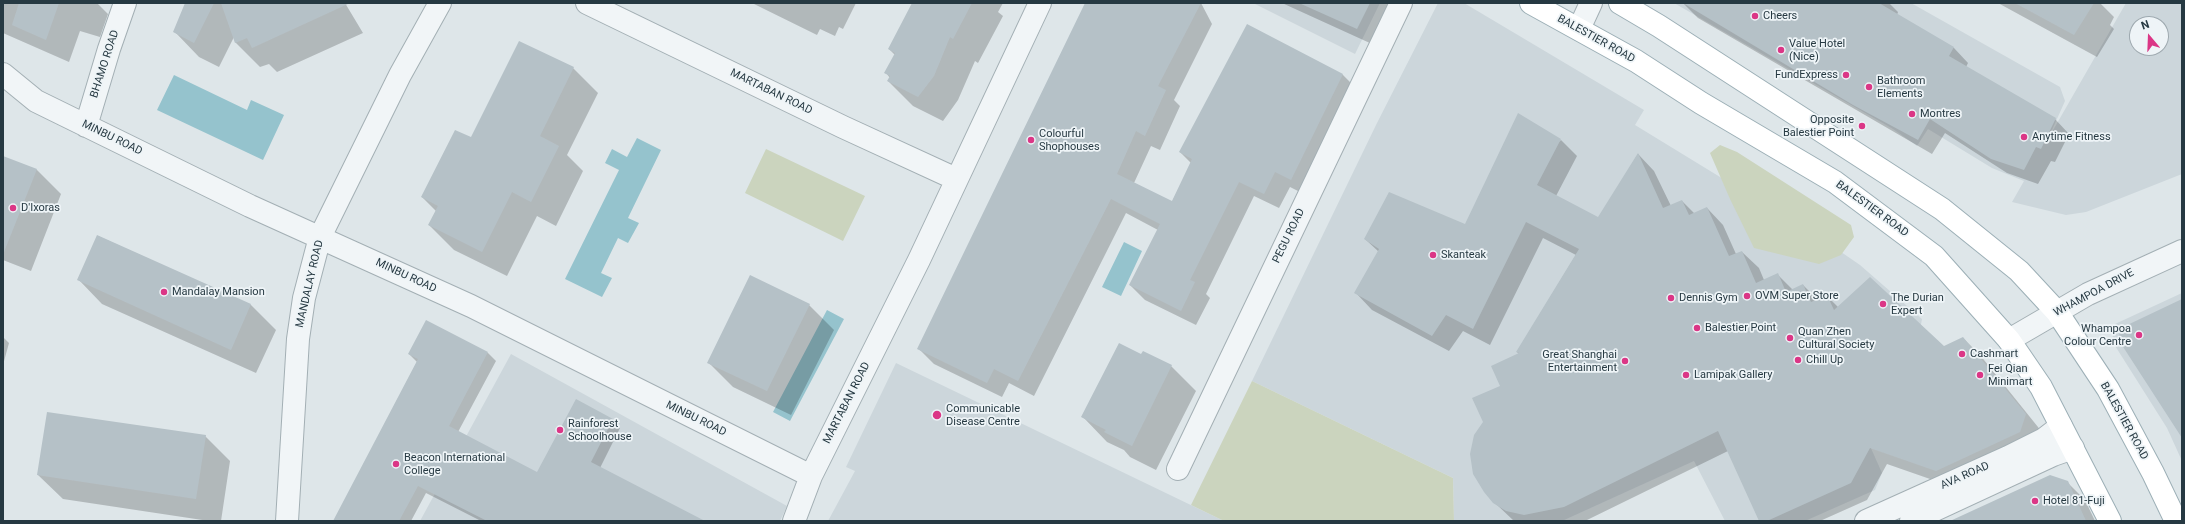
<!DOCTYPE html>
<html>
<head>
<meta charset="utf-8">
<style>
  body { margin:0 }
  #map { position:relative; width:2185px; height:524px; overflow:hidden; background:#dee6e9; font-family:Roboto,sans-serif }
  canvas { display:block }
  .frame { position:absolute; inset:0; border:4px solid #263942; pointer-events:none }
  .north { position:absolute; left:2129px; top:16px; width:40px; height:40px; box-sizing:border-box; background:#eef4f7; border:1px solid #9ea9af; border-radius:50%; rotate:341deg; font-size:11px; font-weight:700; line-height:16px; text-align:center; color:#263942 }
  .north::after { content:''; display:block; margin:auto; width:14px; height:18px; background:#db3686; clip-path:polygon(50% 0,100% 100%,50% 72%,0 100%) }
</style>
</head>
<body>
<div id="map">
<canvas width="2185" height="524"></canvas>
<div class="frame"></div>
<div class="north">N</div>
</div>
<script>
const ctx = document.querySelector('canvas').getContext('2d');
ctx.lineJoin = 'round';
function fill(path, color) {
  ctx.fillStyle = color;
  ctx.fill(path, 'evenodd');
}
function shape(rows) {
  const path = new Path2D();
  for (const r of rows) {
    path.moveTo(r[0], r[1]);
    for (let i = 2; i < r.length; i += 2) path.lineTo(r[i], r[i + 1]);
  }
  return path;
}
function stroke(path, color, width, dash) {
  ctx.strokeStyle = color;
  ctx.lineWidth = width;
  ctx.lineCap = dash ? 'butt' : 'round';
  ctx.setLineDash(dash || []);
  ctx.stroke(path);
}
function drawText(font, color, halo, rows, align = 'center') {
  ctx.font = font + ' Roboto,sans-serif';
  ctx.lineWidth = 3.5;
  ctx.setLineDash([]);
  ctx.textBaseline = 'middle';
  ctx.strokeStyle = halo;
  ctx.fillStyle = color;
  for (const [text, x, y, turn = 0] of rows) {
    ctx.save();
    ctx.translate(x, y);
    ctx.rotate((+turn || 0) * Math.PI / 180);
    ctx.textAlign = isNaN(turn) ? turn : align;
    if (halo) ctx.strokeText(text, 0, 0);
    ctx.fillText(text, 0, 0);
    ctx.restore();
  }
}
fill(shape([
  [1253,3,1380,3,1355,54],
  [1438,3,1464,3,1644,110,1635,125,1828,243,1860,265,1922,319,1919,335,1838,374,1882,473,1875,490,1805,521,1725,521,1694,461,1562,521,1454,521,1453,478,1252,381,1377,123],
  [1674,3,1911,3,2060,87,2065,101,2048,139,2126,3,2182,3,2182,174,2086,212,2066,215,2012,202,2024,181,1992,168,1928,129,1917,146,1893,129],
  [2137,24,2161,24,2161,48,2137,48],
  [2182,293,2182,461,2167,428,2112,341,2115,324],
  [511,354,787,506,780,521,420,521],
  [896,363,1224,521,828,521,855,471,846,467]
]), '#ccd6db');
fill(shape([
  [1720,145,1737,152,1851,225,1854,237,1841,255,1819,264,1754,248,1730,199,1710,153],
  [766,149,865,196,843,241,745,193],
  [1252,381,1453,478,1454,521,1224,521,1191,505]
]), '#cbd4be');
fill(shape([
  [174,75,247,110,251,100,284,115,263,160,157,110],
  [637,138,661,150,628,218,639,223,628,243,618,238,601,273,612,278,602,297,565,279,619,170,605,163,612,149,627,157],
  [1124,242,1142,251,1121,296,1102,287],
  [827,310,844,319,790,421,773,412]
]), '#95c3cd');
fill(shape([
  [3,3,97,3,108,14,100,37,80,31,69,62,3,33],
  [186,3,345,3,363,33,277,72,269,64,260,67,235,42,234,37,219,67,199,57,175,32],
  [752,3,856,3,843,29,839,27,835,36,820,29,817,35],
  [913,3,1003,3,998,12,1003,16,978,63,975,61,958,100,943,121,913,106,888,81,890,78,886,73,895,55,889,49],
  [1086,3,1201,3,1212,24,1174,100,1180,106,1160,150,1151,146,1134,183,1172,202,1191,163,1180,152,1247,26,1343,75,1358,90,1306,195,1290,187,1279,208,1254,196,1206,294,1210,298,1196,325,1145,300,1130,285,1158,230,1126,213,1034,396,1009,383,1002,397,934,364,919,349],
  [1282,3,1393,3,1372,44],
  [1683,3,1889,3,1898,12,1897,15,1954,48,1968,63,1966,67,2055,119,2069,134,2055,162,2051,161,2038,184,2007,173,1945,133,1932,154,1698,18],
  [1998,3,2100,3,2114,17,2110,25,2114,29,2097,57],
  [573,68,598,93,567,155,583,171,556,226,537,216,507,276,454,250,429,225,436,211,422,197,472,139],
  [1561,140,1577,156,1556,196,1599,219,1638,154,1654,171,1671,206,1682,201,1695,214,1707,208,1723,225,1736,254,1742,252,1759,268,1764,280,1778,275,1793,290,1803,285,1818,300,1827,296,1838,307,1944,348,1963,338,1980,355,2042,432,1953,487,1887,464,1867,500,1820,521,1760,521,1728,451,1585,521,1514,521,1494,502,1484,422,1519,354,1517,352,1576,255,1543,238,1490,345,1463,331,1449,351,1372,310,1356,293,1379,252,1365,239,1465,225],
  [3,157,37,170,61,194,31,271,3,260],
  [98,236,251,305,276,330,256,373,102,304,78,279],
  [809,305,834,330,791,415,733,387,708,362],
  [3,337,9,343,3,365],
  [488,353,496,361,458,432,538,474,612,420,620,428,600,468,697,521,481,521,426,493,411,521,334,521,417,362,409,354],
  [1141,355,1171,366,1196,391,1156,470,1130,457,1124,450,1107,442,1083,417],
  [205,436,230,461,221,521,209,521,63,499,38,475],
  [2067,482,2085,500,2095,521,1953,521]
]), '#0003');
fill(shape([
  [19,3,59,3,46,40,12,25],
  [185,3,214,3,194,43,173,32],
  [221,3,350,3,252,48,247,38,235,43],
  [912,3,972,3,953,39,950,37,934,76,918,97,887,81,890,76,884,73,895,53,888,49],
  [1085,3,1201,3,1158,86,1166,90,1145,136,1136,131,1117,174,1172,201,1192,159,1179,152,1247,24,1343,74,1291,180,1275,172,1264,194,1239,182,1190,280,1195,282,1181,311,1129,285,1160,224,1111,199,1018,381,994,369,987,383,917,349],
  [1299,3,1370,3,1357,29],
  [1683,3,1879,3,1954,47,1949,56,2056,118,2041,149,2036,147,2024,170,1991,159,1930,119,1918,140,1853,105],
  [2015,3,2094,3,2074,35],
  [519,41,574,67,540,136,559,146,531,202,512,192,482,252,428,225,438,206,421,197,455,130,471,137],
  [1518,113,1561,139,1537,185,1598,217,1638,153,1663,208,1682,200,1689,215,1707,207,1729,256,1742,251,1756,283,1778,273,1786,292,1803,284,1811,302,1827,295,1834,310,1870,277,1944,346,1963,337,2026,414,2020,432,1936,471,1870,448,1851,483,1767,521,1759,521,1718,431,1564,507,1524,515,1506,511,1493,503,1484,492,1473,474,1470,454,1474,435,1483,422,1472,398,1500,386,1491,366,1519,353,1516,352,1579,249,1526,222,1473,329,1446,315,1432,336,1354,293,1379,249,1364,239,1389,192,1465,224],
  [3,156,37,169,4,252,3,252],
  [97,235,251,304,231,350,77,280],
  [750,275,810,304,767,391,707,363],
  [2182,299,2182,438,2118,339,2121,328],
  [426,320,488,352,449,426,537,472,576,399,613,419,591,462,705,521,487,521,418,486,399,521,333,521,418,359,408,354],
  [1119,343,1141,354,1143,351,1172,365,1132,446,1104,432,1106,430,1081,417],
  [47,412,206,435,196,499,37,475],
  [2050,475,2068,481,2086,521,1950,521]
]), '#b5c1c7');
const minor = shape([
  [587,3,843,127,956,179],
  [1579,29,1591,3],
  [3,74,36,101,250,206,471,306,811,476],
  [86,126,109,49,125,3],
  [2009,340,2088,294,2182,251],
  [1178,469,1401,3],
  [287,521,298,339,304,298,320,237,400,75,440,3],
  [794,521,811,476,919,260,1040,3],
  [1866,521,2008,457,2044,439,2061,426],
  [1911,521,2053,455,2073,448]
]);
const major = shape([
  [1531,3,1636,61,1701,103,1835,182,1934,256,2009,340,2041,387,2110,521],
  [1620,3,1659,26,1942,209,2019,271,2057,312,2108,389,2153,473,2176,521]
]);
stroke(minor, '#a3afb4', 24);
stroke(major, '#9cafb6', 24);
stroke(minor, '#f1f5f7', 22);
stroke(major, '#fff', 22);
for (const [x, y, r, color] of [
  [1755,16,4,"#db3686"],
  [1781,50,4,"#db3686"],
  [1846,75,4,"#db3686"],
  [1869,87,4,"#db3686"],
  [1912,114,4,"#db3686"],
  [1862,126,4,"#db3686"],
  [2024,137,4,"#db3686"],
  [1031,140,4,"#db3686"],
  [13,208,4,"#db3686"],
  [1433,255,4,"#db3686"],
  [164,292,4,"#db3686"],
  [1747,296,4,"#db3686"],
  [1671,298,4,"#db3686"],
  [1883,304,4,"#db3686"],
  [1697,328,4,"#db3686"],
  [2139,335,4,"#db3686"],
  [1790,338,4,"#db3686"],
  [1962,354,4,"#db3686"],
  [1798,360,4,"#db3686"],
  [1625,361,4,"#db3686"],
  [1686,375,4,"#db3686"],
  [1980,375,4,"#db3686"],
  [937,415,5,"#db3686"],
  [560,430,4,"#db3686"],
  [396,464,4,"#db3686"],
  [2035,501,4,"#db3686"]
]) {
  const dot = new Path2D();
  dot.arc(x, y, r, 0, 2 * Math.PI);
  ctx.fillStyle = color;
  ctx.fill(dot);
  stroke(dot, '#eef4f7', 1.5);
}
drawText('11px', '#263942', '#eef4f7', [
  ["Cheers",1763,16],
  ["Value Hotel",1789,44],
  ["(Nice)",1789,57],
  ["FundExpress",1838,75,"right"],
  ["Bathroom",1877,81],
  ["Elements",1877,94],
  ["Montres",1920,114],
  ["Opposite",1854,120,"right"],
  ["Balestier Point",1854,133,"right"],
  ["Colourful",1039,134],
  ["Shophouses",1039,147],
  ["Anytime Fitness",2032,137],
  ["D'Ixoras",21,208],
  ["Skanteak",1441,255],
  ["Mandalay Mansion",172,292],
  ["OVM Super Store",1755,296],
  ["Dennis Gym",1679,298],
  ["The Durian",1891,298],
  ["Expert",1891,311],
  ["Balestier Point",1705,328],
  ["Whampoa",2131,329,"right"],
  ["Colour Centre",2131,342,"right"],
  ["Quan Zhen",1798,332],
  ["Cultural Society",1798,345],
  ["Cashmart",1970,354],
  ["Great Shanghai",1617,355,"right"],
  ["Entertainment",1617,368,"right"],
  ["Chill Up",1806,360],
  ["Fei Qian",1988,369],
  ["Minimart",1988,382],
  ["Lamipak Gallery",1694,375],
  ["Communicable",946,409],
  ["Disease Centre",946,422],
  ["Rainforest",568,424],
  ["Schoolhouse",568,437],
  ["Beacon International",404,458],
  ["College",404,471],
  ["Hotel 81-Fuji",2043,501]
], 'left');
drawText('11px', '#263942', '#eef4f7', [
  ["BALESTIER ROAD",1596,39,29],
  ["BHAMO ROAD",105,64,-72],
  ["MARTABAN ROAD",771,92,26],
  ["MINBU ROAD",112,138,26],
  ["BALESTIER ROAD",1872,209,36],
  ["PEGU ROAD",1289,236,-64],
  ["MINBU ROAD",406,276,25],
  ["MANDALAY ROAD",310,284,-77],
  ["WHAMPOA DRIVE",2094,293,-28],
  ["MARTABAN ROAD",847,403,-63],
  ["MINBU ROAD",696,419,26],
  ["BALESTIER ROAD",2124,421,61],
  ["AVA ROAD",1965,476,-24]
]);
</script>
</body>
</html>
